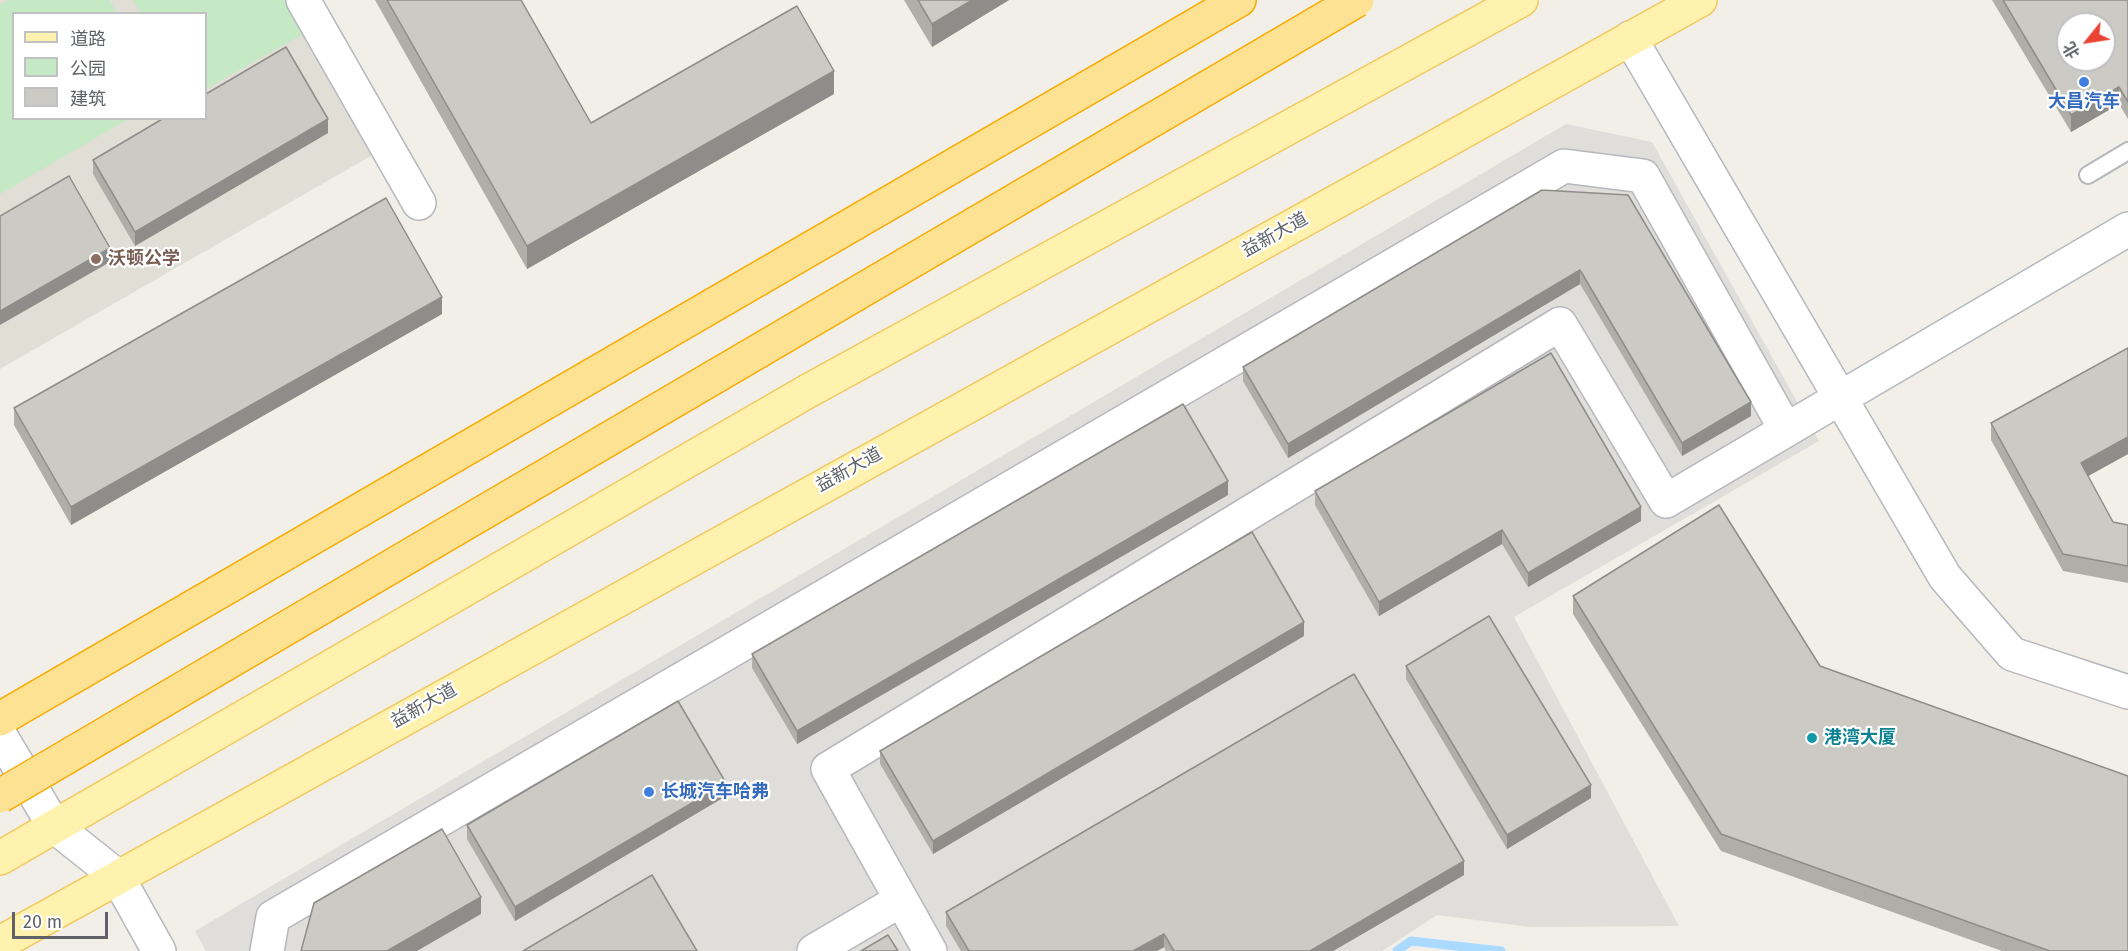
<!DOCTYPE html>
<html>
<head>
<meta charset="utf-8">
<style>
  body { margin:0 }
  #map { position:relative; width:2128px; height:951px; overflow:hidden; background:#f1efe8; font-family:"Fira Sans","Noto Sans SC",sans-serif }
  canvas { display:block }
  .legend { position:absolute; left:12px; top:12px; width:195px; height:108px; box-sizing:border-box; background:#fff; border:2px solid #bfc1c3; margin:0; padding:8px 10px; list-style:none; font-size:18px; color:#5f6368 }
  .legend li { display:flex; align-items:center; gap:12px; height:30px }
  .legend b { width:30px; border:2px solid #bfc1c3 }
  .north { position:absolute; left:2056px; top:12px; width:60px; height:60px; box-sizing:border-box; background:#fff; border:2px solid #bfc1c3; border-radius:50%; rotate:240deg; font-size:16px; font-weight:700; line-height:24px; text-align:center; color:#5f6368 }
  .north::after { content:''; display:block; margin:auto; width:21px; height:27px; background:#ea4335; clip-path:polygon(50% 0,100% 100%,50% 72%,0 100%) }
  .scale { position:absolute; left:12px; top:912px; width:96px; height:27px; box-sizing:border-box; border:3px solid #5f6368; border-top:0; padding-left:8px; font-size:18px; line-height:21px; white-space:nowrap; color:#5f6368; -webkit-text-stroke:4px #fff; paint-order:stroke }
</style>
</head>
<body>
<div id="map">
<canvas width="2128" height="951"></canvas>
<ul class="legend">
<li><b style="height:8px;background:#fff2af"></b>道路</li>
<li><b style="height:16px;background:#c5e8c5"></b>公园</li>
<li><b style="height:16px;background:#cccac5"></b>建筑</li>
</ul>
<div class="north">北</div>
<div class="scale">20 m</div>
</div>
<script>
const ctx = document.querySelector('canvas').getContext('2d');
ctx.lineJoin = 'round';
function fill(path, color) {
  ctx.fillStyle = color;
  ctx.fill(path, 'evenodd');
}
function shape(rows) {
  const path = new Path2D();
  for (const r of rows) {
    path.moveTo(r[0], r[1]);
    for (let i = 2; i < r.length; i += 2) path.lineTo(r[i], r[i + 1]);
  }
  return path;
}
function stroke(path, color, width, dash) {
  ctx.strokeStyle = color;
  ctx.lineWidth = width;
  ctx.lineCap = dash ? 'butt' : 'round';
  ctx.setLineDash(dash || []);
  ctx.stroke(path);
}
function drawText(font, color, halo, rows, align = 'center') {
  ctx.font = font + ' "Fira Sans","Noto Sans SC",sans-serif';
  ctx.lineWidth = 4.5;
  ctx.setLineDash([]);
  ctx.textBaseline = 'middle';
  ctx.strokeStyle = halo;
  ctx.fillStyle = color;
  for (const [text, x, y, turn = 0] of rows) {
    ctx.save();
    ctx.translate(x, y);
    ctx.rotate((+turn || 0) * Math.PI / 180);
    ctx.textAlign = isNaN(turn) ? turn : align;
    if (halo) ctx.strokeText(text, 0, 0);
    ctx.fillText(text, 0, 0);
    ctx.restore();
  }
}
fill(shape([
  [1566,124,1652,142,1819,441,1514,617,1679,926,1530,927,1437,915,1382,951,206,951,195,931]
]), '#e0deda');
fill(shape([
  [0,0,298,0,383,149,0,369],
  [14,14,206,14,206,118,14,118]
]), '#e1ded6');
fill(shape([
  [8,0,109,0,117,13,14,14,14,118,128,119,0,194,0,5],
  [133,0,284,0,303,34,206,89,206,14,141,13]
]), '#c5e8c5');
stroke(shape([
  [1397,951,1411,941,1501,951]
]), '#aadaff', 9);
const service = shape([
  [2088,175,2128,151]
]);
const minor = shape([
  [303,0,419,203],
  [117,876,159,951],
  [267,951,273,917,1564,166,1643,176,1786,430],
  [814,951,901,900],
  [930,951,828,769,1560,324,1666,501,1842,397]
]);
const tertiary = shape([
  [1630,38,1945,577,2012,654,2128,692],
  [1842,397,2128,229],
  [0,735,54,826,117,876]
]);
const primary = shape([
  [0,858,808,391,1521,0],
  [0,943,1700,0]
]);
const motorway = shape([
  [0,719,1239,0]
]);
stroke(service, '#b5b8bc', 20);
stroke(minor, '#b5b8bc', 36);
stroke(tertiary, '#b5b8bc', 36);
stroke(primary, '#f2c960', 36);
stroke(motorway, '#f9ab00', 36);
stroke(service, '#fff', 16);
stroke(minor, '#fff', 33);
stroke(tertiary, '#fff', 33);
stroke(primary, '#fff2af', 33);
stroke(motorway, '#fde293', 33);
const motorwayBridge = shape([
  [0,796,1357,0]
]);
stroke(motorwayBridge, '#f9ab00', 36, []);
stroke(motorwayBridge, '#fde293', 33);
fill(shape([
  [375,0,521,0,591,123,834,94,527,269],
  [904,0,1009,0,932,47],
  [1992,0,2128,0,2128,119,2119,104,2071,132],
  [328,133,135,246,93,174,93,160],
  [1542,190,1751,416,1682,456,1580,284,1288,458,1243,381,1243,367],
  [442,314,71,525,14,425,14,408],
  [2128,348,2128,454,2088,476,2113,522,2128,525,2128,583,2063,571,1991,440,1991,423],
  [1315,491,1641,521,1528,587,1502,544,1379,616,1315,505],
  [1228,495,797,744,752,668,752,654],
  [1573,596,1820,666,2128,951,2002,951,1721,851,1573,614],
  [1304,636,933,854,880,764,880,751],
  [1406,666,1591,798,1507,849,1406,679],
  [726,796,515,921,467,839,467,825],
  [1464,875,1333,951,1166,951,1164,947,1157,951,961,951,946,926,946,912]
]), '#afaea9');
fill(shape([
  [972,0,1009,0,932,47,932,24],
  [834,71,834,94,527,269,527,246],
  [2119,87,2119,104,2071,132,2071,115],
  [328,119,328,133,135,246,135,232],
  [110,248,110,262,0,325,0,311],
  [1580,270,1580,284,1288,458,1288,444],
  [442,297,442,314,71,525,71,507],
  [1751,402,1751,416,1682,456,1682,443],
  [2128,437,2128,454,2081,480,2081,463],
  [1228,481,1228,495,797,744,797,731],
  [1641,507,1641,521,1528,587,1528,573],
  [1502,530,1502,544,1379,616,1379,602],
  [1304,622,1304,636,933,854,933,841],
  [726,783,726,796,515,921,515,907],
  [1591,785,1591,798,1507,849,1507,835],
  [1464,861,1464,875,1333,951,1310,951],
  [481,897,481,914,417,951,387,951],
  [1164,934,1164,947,1157,951,1133,951]
]), '#8f8d8a');
const building = shape([
  [387,0,521,0,591,123,797,6,834,71,527,246,387,0],
  [918,0,972,0,932,24,918,0],
  [2003,0,2128,0,2128,102,2119,87,2071,115,2003,0],
  [2068,24,2104,24,2104,60,2068,60,2068,24],
  [286,47,328,119,135,232,93,160,164,118,206,118,206,94,286,47],
  [69,176,110,248,0,311,0,216,69,176],
  [1542,190,1628,195,1751,402,1682,443,1580,270,1288,444,1243,367,1542,190],
  [386,198,442,297,71,507,14,408,386,198],
  [2128,348,2128,437,2081,463,2113,522,2128,525,2128,566,2063,554,1991,423,2128,348],
  [1551,353,1641,507,1528,573,1502,530,1379,602,1315,491,1551,353],
  [1183,404,1228,481,797,731,752,654,1183,404],
  [1719,505,1820,666,2128,776,2128,951,2050,951,1721,834,1573,596,1719,505],
  [1252,532,1304,622,933,841,880,751,1252,532],
  [1489,616,1591,785,1507,835,1406,666,1489,616],
  [1354,674,1464,861,1310,951,1174,951,1164,934,1133,951,969,951,946,912,1354,674],
  [678,701,726,783,515,907,467,825,678,701],
  [442,829,481,897,387,951,301,951,314,903,442,829],
  [652,875,697,951,523,951,652,875],
  [888,935,898,951,861,951,888,935]
]);
fill(building, '#cccac5');
stroke(building, '#8f8d8a', 1.5);
for (const [x, y, r, color] of [
  [2084,82,6,"#3f7fe0"],
  [96,259,6,"#8d6e63"],
  [1812,738,6,"#0f9aa8"],
  [649,792,6,"#3f7fe0"]
]) {
  const dot = new Path2D();
  dot.arc(x, y, r, 0, 2 * Math.PI);
  ctx.fillStyle = color;
  ctx.fill(dot);
  stroke(dot, '#fff', 2);
}
drawText('bold 18px', '#366cbe', '#fff', [
  ["大昌汽车",2084,102],
  ["长城汽车哈弗",661,792,"left"]
]);
drawText('18px', '#5f6368', '#fff', [
  ["益新大道",1275,235,-29],
  ["益新大道",849,470,-29],
  ["益新大道",424,706,-29]
]);
drawText('bold 18px', '#785e54', '#fff', [
  ["沃顿公学",108,259]
], 'left');
drawText('bold 18px', '#0d838f', '#fff', [
  ["港湾大厦",1824,738]
], 'left');
</script>
</body>
</html>
